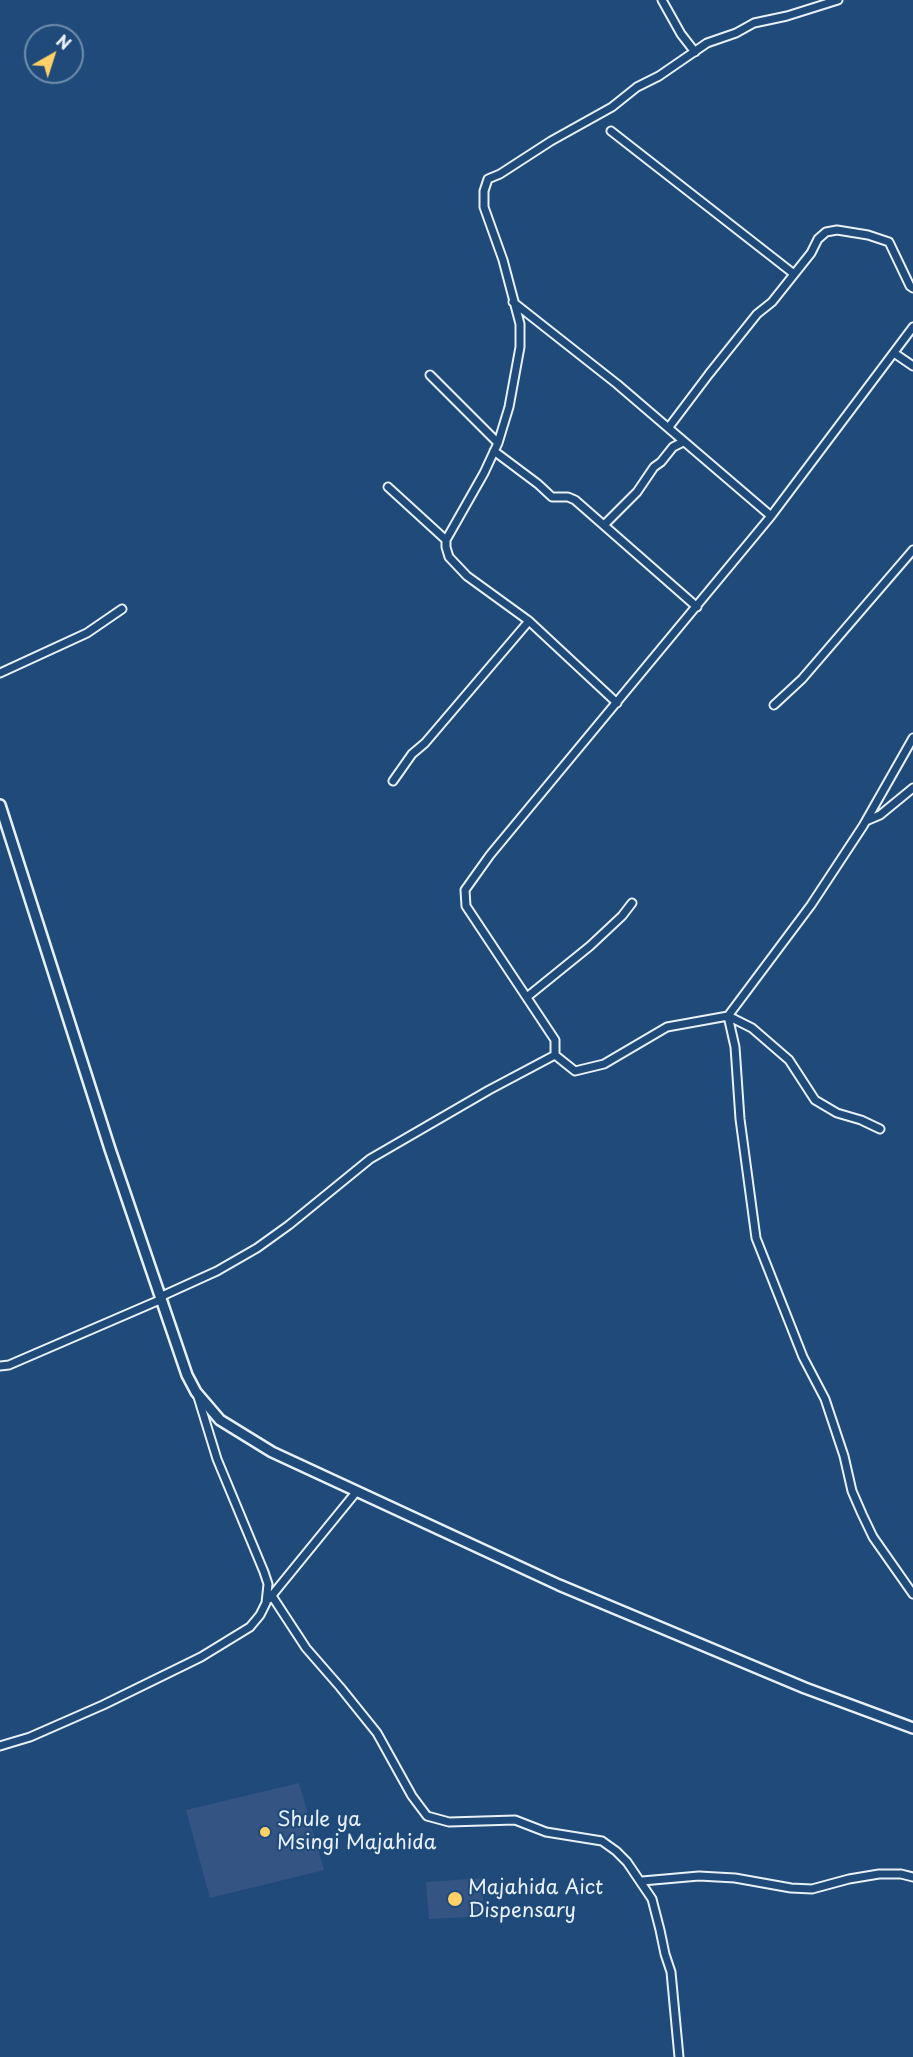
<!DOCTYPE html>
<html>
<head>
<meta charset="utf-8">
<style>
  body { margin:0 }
  #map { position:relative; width:913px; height:2057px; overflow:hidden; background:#1f4a7a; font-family:"Playpen Sans",sans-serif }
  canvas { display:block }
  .north { position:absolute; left:24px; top:24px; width:60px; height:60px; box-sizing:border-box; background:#1f4a7a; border:2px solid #6f8dac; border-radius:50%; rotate:39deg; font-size:16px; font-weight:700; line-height:24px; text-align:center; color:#e8f1f8 }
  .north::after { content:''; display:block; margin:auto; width:21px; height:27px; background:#ffd166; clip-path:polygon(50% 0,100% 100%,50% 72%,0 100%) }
</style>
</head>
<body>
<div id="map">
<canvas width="913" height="2057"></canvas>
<div class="north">N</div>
</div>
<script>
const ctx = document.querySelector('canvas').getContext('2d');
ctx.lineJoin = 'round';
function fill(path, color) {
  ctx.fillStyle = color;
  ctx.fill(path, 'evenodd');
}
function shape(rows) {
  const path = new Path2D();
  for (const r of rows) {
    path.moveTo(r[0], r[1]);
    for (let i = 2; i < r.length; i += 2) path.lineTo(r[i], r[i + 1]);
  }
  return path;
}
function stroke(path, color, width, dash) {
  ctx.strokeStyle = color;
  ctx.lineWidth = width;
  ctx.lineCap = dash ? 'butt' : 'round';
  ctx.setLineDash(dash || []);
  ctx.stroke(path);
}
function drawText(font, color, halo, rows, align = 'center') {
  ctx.font = font + ' "Playpen Sans",sans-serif';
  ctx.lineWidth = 4.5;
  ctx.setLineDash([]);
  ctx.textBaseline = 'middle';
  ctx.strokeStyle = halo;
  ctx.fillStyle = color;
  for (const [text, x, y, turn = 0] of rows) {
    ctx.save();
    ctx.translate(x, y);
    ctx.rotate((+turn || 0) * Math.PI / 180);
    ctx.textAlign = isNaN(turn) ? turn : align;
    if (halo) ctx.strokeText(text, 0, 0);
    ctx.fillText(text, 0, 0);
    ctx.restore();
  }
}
fill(shape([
  [299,1783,324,1870,210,1898,186,1810],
  [482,1878,484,1916,429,1919,426,1882]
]), '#345583');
const street = shape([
  [662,0,681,34,695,52],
  [611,131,794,274],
  [513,302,617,384,771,516],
  [894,353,913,366],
  [430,375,498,443],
  [669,427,709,374,757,314,772,302,811,253,818,239,826,232,837,230,868,235,889,242,910,286,913,288],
  [494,451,538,484,552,497,568,497,575,500,697,607],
  [388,487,446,540],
  [605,524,637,492,654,467,661,462,673,447,683,442],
  [0,673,87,633,122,609],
  [617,703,529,621,467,576,449,557,446,547,446,540,484,473,498,443,509,407,520,347,520,324,503,260,484,207,484,191,488,179,500,174,551,141,612,107,637,87,659,76,707,43,736,33,754,23,787,16,838,0],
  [774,705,802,679,913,550],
  [913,738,863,826,811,905,728,1016,735,1047,740,1119,756,1238,803,1357,825,1399,844,1456,852,1491,862,1514,873,1537,913,1594],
  [393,781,412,754,425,743,529,621],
  [866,821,880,815,913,788],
  [527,997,590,946,622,916,632,903],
  [555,1055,575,1071,604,1064,667,1027,728,1016,752,1028,789,1060,815,1100,837,1113,861,1120,880,1129],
  [162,1296,217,1271,257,1248,289,1225,370,1159,489,1090,555,1055,555,1040,466,906,465,890,490,855,771,516,913,327],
  [0,1366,9,1365,162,1299],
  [272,1596,306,1648,340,1687,377,1733,412,1796,427,1816,449,1822,515,1820,546,1832,602,1841,616,1851,627,1862,652,1899,660,1930,665,1954,671,1972,679,2057],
  [269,1599,357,1491],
  [0,1746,30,1737,103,1705,201,1657,250,1627,260,1615,266,1603,268,1584,264,1572,217,1459,198,1397],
  [642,1881,699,1876,735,1878,791,1888,812,1889,849,1879,879,1874,901,1874,913,1877]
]);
const secondary = shape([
  [0,805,110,1149,187,1375,196,1392,220,1420,272,1452,559,1585,805,1688,913,1728]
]);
stroke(street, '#e8f1f8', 11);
stroke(secondary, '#e8f1f8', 14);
stroke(street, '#1f4a7a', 7);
stroke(secondary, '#1f4a7a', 9);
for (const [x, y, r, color] of [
  [265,1832,6,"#ffd166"],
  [455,1899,8,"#ffd166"]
]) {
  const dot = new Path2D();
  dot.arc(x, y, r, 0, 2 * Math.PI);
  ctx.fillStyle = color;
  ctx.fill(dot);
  stroke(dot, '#1f4a7a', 2);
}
drawText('20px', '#e8f1f8', '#1f4a7a', [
  ["Shule ya",277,1820],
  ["Msingi Majahida",277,1843],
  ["Majahida Aict",468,1888],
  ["Dispensary",468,1911]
], 'left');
</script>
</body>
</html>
